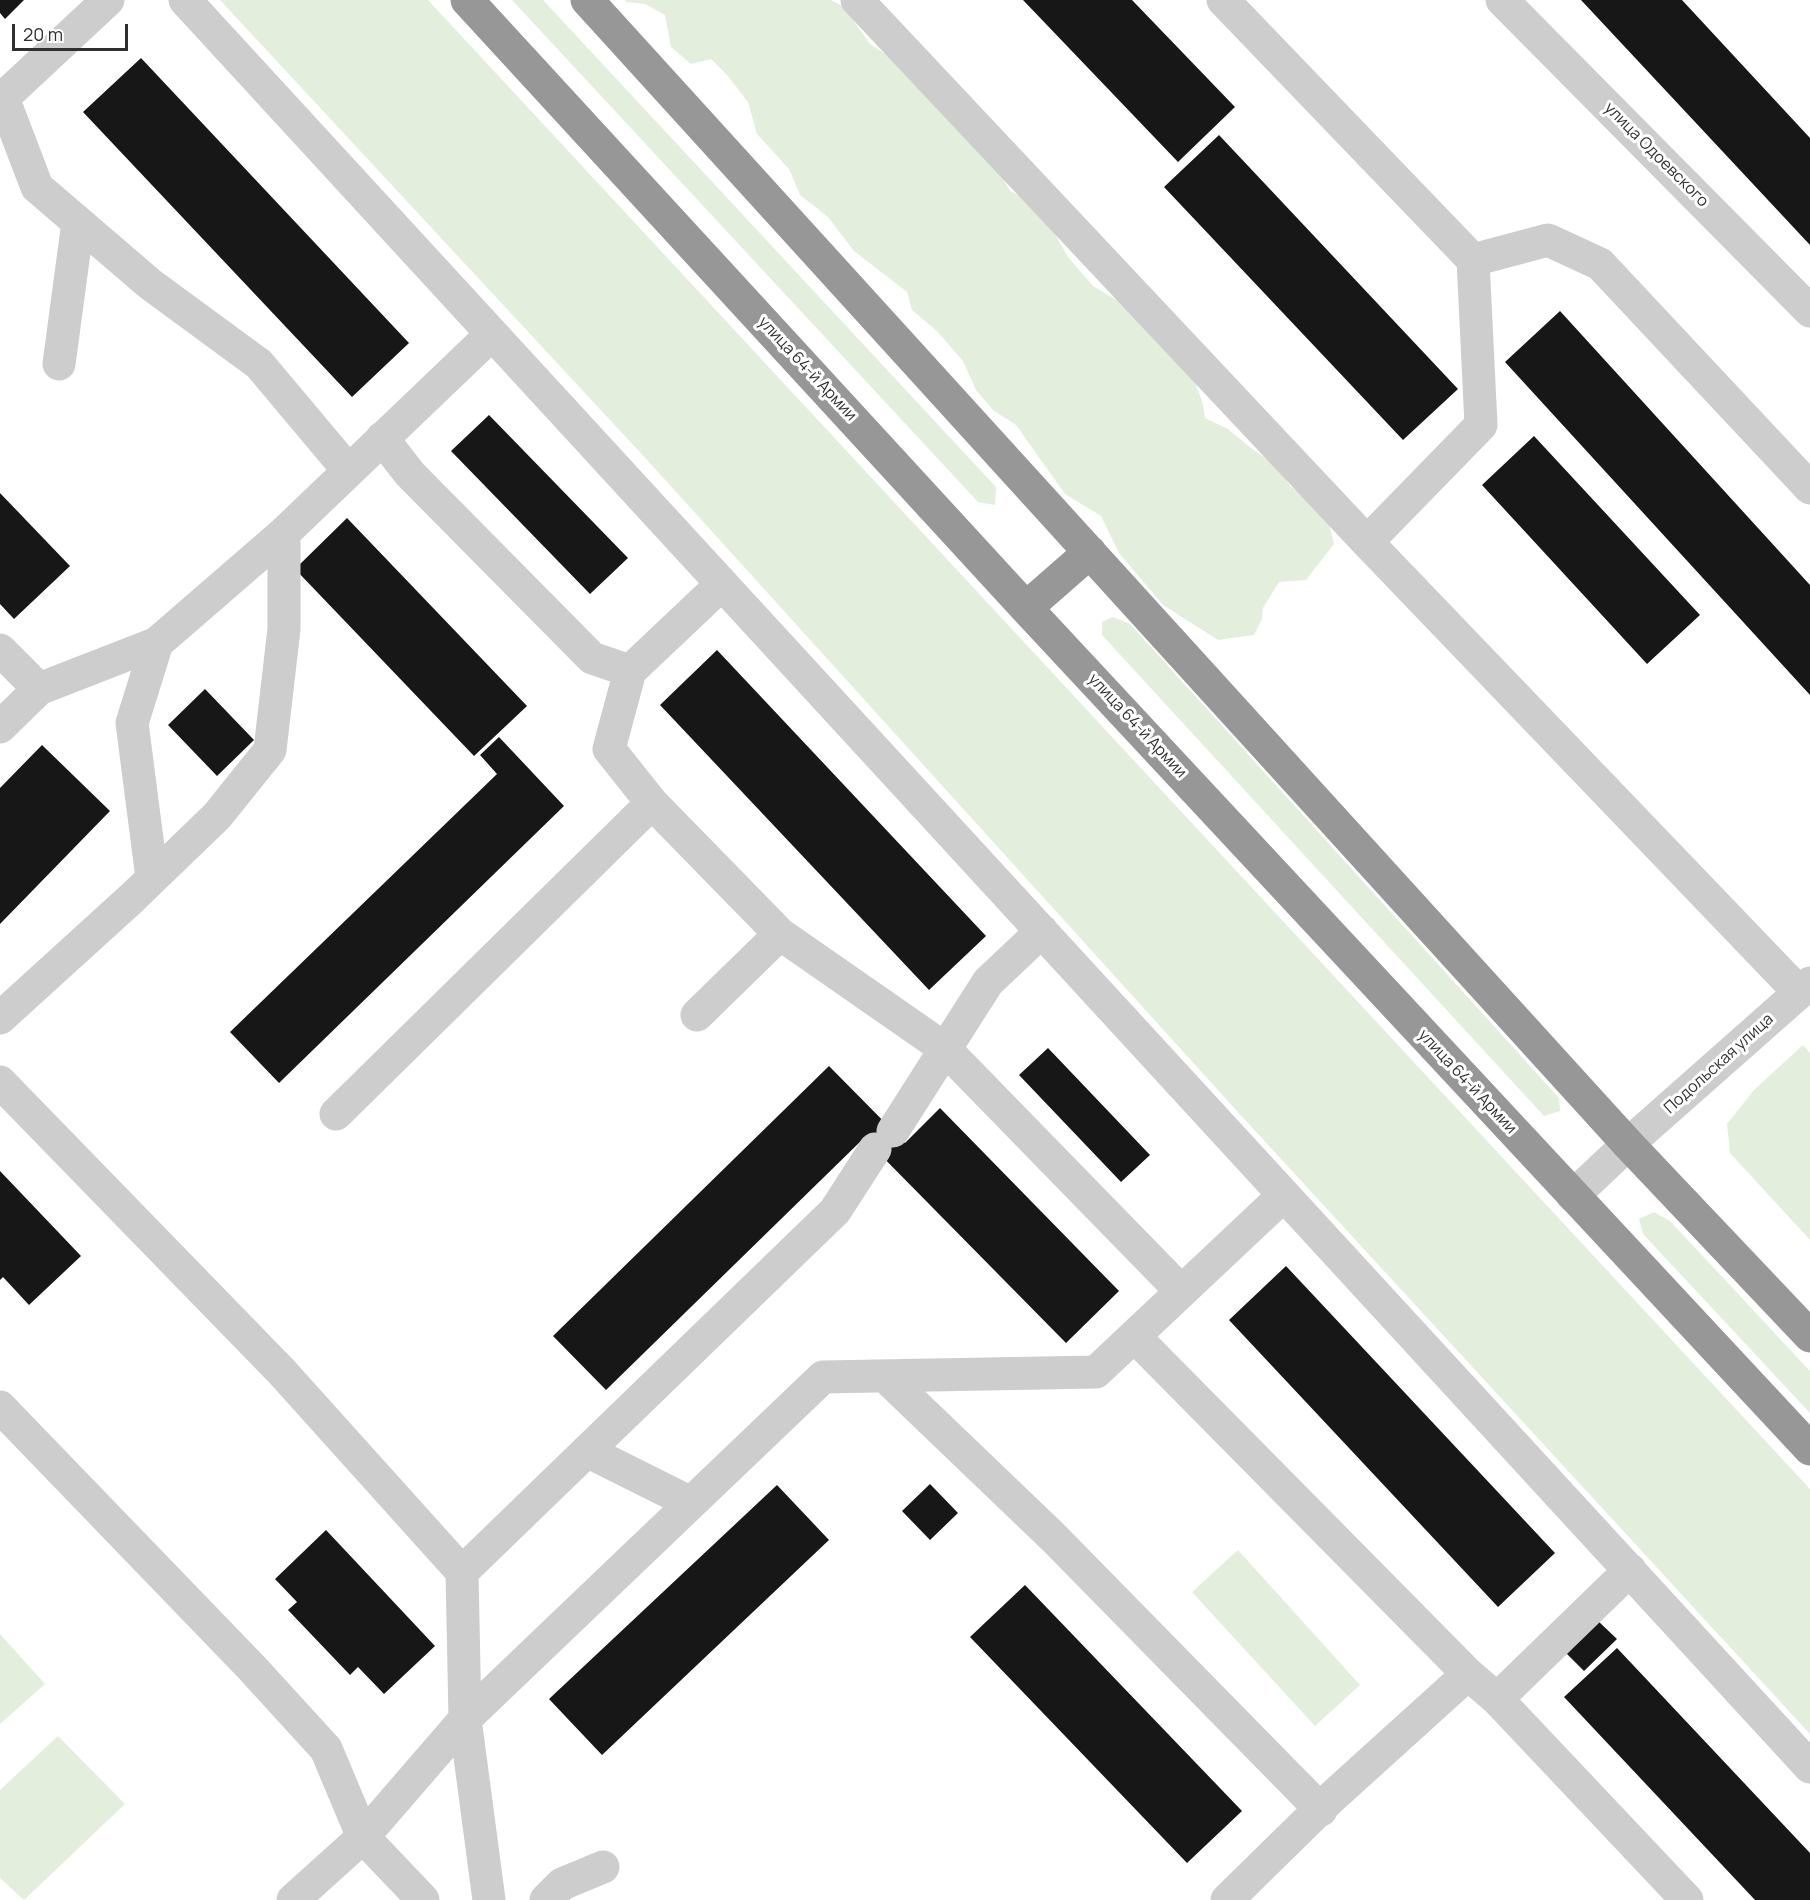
<!DOCTYPE html>
<html>
<head>
<meta charset="utf-8">
<style>
  body { margin:0 }
  #map { position:relative; width:1810px; height:1900px; overflow:hidden; background:#fff; font-family:Manrope,sans-serif }
  canvas { display:block }
  .scale { position:absolute; left:12px; top:24px; width:116px; height:27px; box-sizing:border-box; border:3px solid #303030; border-top:0; padding-left:8px; font-size:18px; line-height:21px; white-space:nowrap; color:#303030; -webkit-text-stroke:4px #fff; paint-order:stroke }
</style>
</head>
<body>
<div id="map">
<canvas width="1810" height="1900"></canvas>
<div class="scale">20 m</div>
</div>
<script>
const ctx = document.querySelector('canvas').getContext('2d');
ctx.lineJoin = 'round';
function paint(path, color) { ctx.fillStyle = color; ctx.fill(path, 'evenodd'); }
function strokePath(path, color, width, dash) { ctx.strokeStyle = color; ctx.lineWidth = width; ctx.lineCap = dash ? 'butt' : 'round'; ctx.setLineDash(dash || []); ctx.stroke(path); }
function label(font, color, halo, rows, align = 'center') {
  ctx.font = font + ' Manrope,sans-serif'; ctx.lineWidth = 6; ctx.setLineDash([]); ctx.textBaseline = 'middle'; ctx.strokeStyle = halo; ctx.fillStyle = color; for (const [text, x, y, turn = 0] of rows) {
    ctx.save(); ctx.translate(x, y); ctx.rotate((+turn || 0) * Math.PI / 180); ctx.textAlign = isNaN(turn) ? turn : align; if (halo) ctx.strokeText(text, 0, 0); ctx.fillText(text, 0, 0); ctx.restore();
  }
}
paint(new Path2D(`
  M220,0H428L1810,1489V1734L1236,1110L649,462Z
  M512,0H543L996,487L995,505L978,502Z
  M625,0H831L844,7L870,44L895,60L998,170L1010,191L1040,207L1068,257L1093,286L1137,312L1194,380L1202,401L1205,418L1228,429L1251,448L1278,467L1290,486L1316,506L1328,519L1334,544L1306,580L1279,582L1263,608L1262,619L1254,635L1218,640L1163,605L1119,553L1101,516L1065,494L1016,425L993,410L976,390L963,361L937,331L912,310L907,292L854,251L828,217L800,195L789,169L757,134L748,102L727,75L711,59L691,64L671,47L665,15L645,4L626,2Z
  M1113,617L1130,624L1559,1098L1560,1111L1544,1116L1102,635V622Z
  M1803,1045L1810,1053V1240L1730,1153L1727,1124L1754,1090Z
  M1654,1212L1670,1221L1810,1371V1413L1643,1234L1639,1219Z
  M1238,1550L1360,1685L1315,1726L1192,1592Z
  M0,1634L45,1684L0,1724Z
  M58,1736L125,1804L24,1900L0,1878V1790Z`), '#e3eedd');
paint(new Path2D(`
  M0,0H24L5,19L0,13Z
  M1023,0H1132L1235,107L1178,162Z
  M1581,0H1682L1810,138V245Z
  M141,58L409,343L352,397L83,112Z
  M1219,135L1458,389L1403,440L1164,187Z
  M1560,311L1810,585V695L1505,362Z
  M489,415L628,558L590,594L451,451Z
  M1534,436L1700,615L1647,664L1482,485Z
  M0,493L70,566L14,619L0,604Z
  M347,518L527,706L474,756L295,569Z
  M717,650L986,936L929,990L660,705Z
  M205,689L254,740L217,776L168,725Z
  M499,737L564,806L279,1083L230,1032L497,774L480,755Z
  M42,745L110,811L0,924V788Z
  M1048,1048L1150,1155L1121,1182L1019,1075Z
  M829,1066L905,1143L940,1108L1119,1291L1066,1343L864,1138L606,1390L553,1336Z
  M0,1171L81,1256L29,1305L3,1277L0,1280Z
  M1286,1266L1555,1553L1498,1607L1229,1320Z
  M930,1484L958,1513L930,1540L902,1511Z
  M777,1485L829,1540L602,1755L549,1699Z
  M326,1530L435,1646L384,1694L358,1667L350,1675L288,1610L297,1602L275,1579Z
  M1025,1585L1242,1811L1187,1863L970,1637Z
  M1597,1620L1617,1639L1584,1671L1565,1652Z
  M1617,1648L1810,1853V1900H1755L1564,1697Z`), '#171717');
strokePath(new Path2D(`
  M185,0L1810,1767
  M857,0L1367,542L1799,992
  M1223,0L1473,260L1481,425L1367,542
  M1502,0L1810,311
  M0,95L3,98L108,0
  M0,101L3,98L37,187L150,284L259,364L348,470
  M1473,260L1548,240L1600,264L1810,488
  M59,364L78,222
  M382,438L410,474L592,658L630,671
  M722,584L630,671L609,749L652,803L780,934L944,1048L1181,1291
  M0,650L39,689
  M0,727L39,689L157,643
  M152,878L132,723L157,643L284,533L492,334
  M697,1015L780,934
  M0,1018L132,898L217,816L270,750L284,629V533
  M0,1082L282,1372L462,1572
  M336,1114L652,803
  M893,1131L988,982L1042,931
  M1573,1196L1628,1144L1810,983
  M1134,1336L1468,1674L1497,1699L1687,1900
  M885,1376L1053,1537L1321,1810
  M0,1407L252,1668L326,1749L363,1837L423,1900
  M587,1451L691,1503
  M1497,1699L1630,1570
  M293,1900L363,1837L465,1719L462,1572L835,1211L875,1149
  M489,1900L465,1719L823,1377L1096,1372L1284,1195
  M546,1900L562,1884L603,1867
  M1227,1900L1331,1798L1468,1674`), '#cdcdcd', 33);
strokePath(new Path2D(`
  M467,0L1026,608L1810,1449
  M587,0L1628,1144L1810,1336
  M1026,608L1090,552`), '#979797', 33);
label('16px', '#303030', '#fff', [
  ["улица Одоевского",1656,155,45],
  ["улица 64-й Армии",807,369,47],
  ["улица 64-й Армии",1137,726,47],
  ["Подольская улица",1719,1064,-42],
  ["улица 64-й Армии",1467,1082,47]
]);
</script>
</body>
</html>
